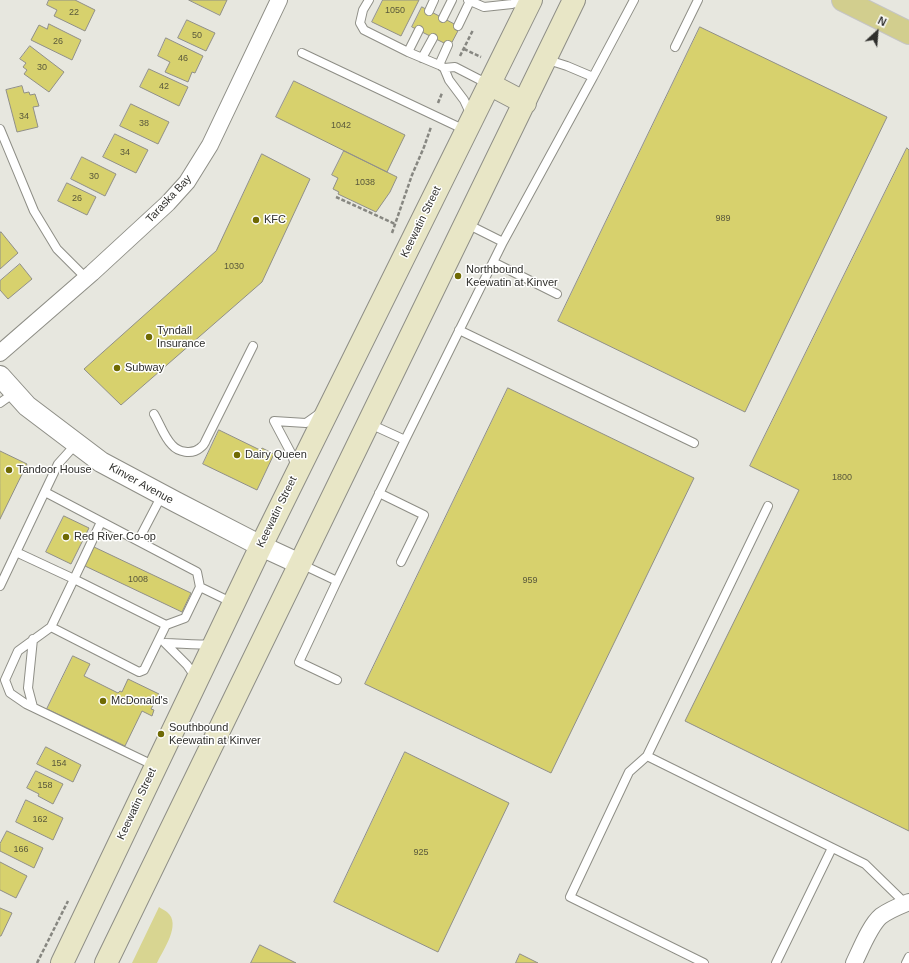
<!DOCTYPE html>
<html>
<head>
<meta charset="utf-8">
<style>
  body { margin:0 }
  #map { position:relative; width:909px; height:963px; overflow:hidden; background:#e7e7df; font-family:Helvetica,sans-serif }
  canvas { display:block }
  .north { position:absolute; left:857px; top:12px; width:40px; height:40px; -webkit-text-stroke:3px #fffffe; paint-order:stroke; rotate:26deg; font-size:11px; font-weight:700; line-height:16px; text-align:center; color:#2f2f2c }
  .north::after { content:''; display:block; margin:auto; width:14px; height:18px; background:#2f2f2c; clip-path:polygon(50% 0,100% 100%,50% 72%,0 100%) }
</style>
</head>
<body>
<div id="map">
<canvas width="909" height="963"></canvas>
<div class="north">N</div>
</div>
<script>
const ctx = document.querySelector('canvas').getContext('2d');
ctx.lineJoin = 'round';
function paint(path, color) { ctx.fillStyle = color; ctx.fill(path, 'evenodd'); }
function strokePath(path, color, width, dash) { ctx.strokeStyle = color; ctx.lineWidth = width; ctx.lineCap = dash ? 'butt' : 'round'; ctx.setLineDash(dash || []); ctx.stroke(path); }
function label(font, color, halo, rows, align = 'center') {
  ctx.font = font + ' Helvetica,sans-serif'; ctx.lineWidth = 3; ctx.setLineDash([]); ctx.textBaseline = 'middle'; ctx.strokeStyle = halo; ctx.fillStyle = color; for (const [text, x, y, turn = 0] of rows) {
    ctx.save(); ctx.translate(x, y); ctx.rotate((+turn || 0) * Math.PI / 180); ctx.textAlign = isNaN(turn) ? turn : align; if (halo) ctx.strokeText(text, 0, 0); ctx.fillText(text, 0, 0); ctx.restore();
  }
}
paint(new Path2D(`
  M159,907C161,909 165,910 167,912C182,924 163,950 157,963H132Z`), '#d8d591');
const building = new Path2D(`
  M49,0H75L95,10L85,31L54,16L57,10L47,5Z
  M189,0H227L220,15Z
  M383,0H419L401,36L372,22Z
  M422,7L460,27L450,46L412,27Z
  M187,20L215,33L206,51L178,38Z
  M49,24L81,40L72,60L31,40L39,25L47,29Z
  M700,27L887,117L745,412L558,321Z
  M166,38L203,56L195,73L192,72L188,82L165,72L170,62L158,56Z
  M30,46L64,72L49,92L24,74L27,70L23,67L26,63L20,59Z
  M149,69L188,87L179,106L140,87Z
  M294,81L405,135L387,172L276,117Z
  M22,86L24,93L29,92L30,95L35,94L39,106L33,107L38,127L17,132L6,90Z
  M131,104L169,122L158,144L120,126Z
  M115,134L148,150L136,173L103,157Z
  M907,148L909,150V831L685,721L799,490L750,466Z
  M344,151L397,177L390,192L376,212L338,194L339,192L333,189L338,178L332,175Z
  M262,154L310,179L262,282L121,405L84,369L216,251Z
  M82,157L116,174L105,196L71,179Z
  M67,183L96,197L87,215L58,201Z
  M1,232L18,253L0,269V234Z
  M20,264L32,279L8,299L0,290V281Z
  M508,388L694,478L551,773L365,684Z
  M219,430L260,450L262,448L274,454L257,490L203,464Z
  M0,451L27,464L0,519Z
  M64,516L89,528L71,564L46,552Z
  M94,547L191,593L182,612L85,566Z
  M73,656L90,664L84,676L118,693L120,691L122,692L128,679L159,694L151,709L154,710L152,716L142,711L125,746L47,709Z
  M46,747L81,765L73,782L37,764Z
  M405,752L509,803L438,952L334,902Z
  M36,771L63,784L53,804L38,796L39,794L27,788Z
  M26,800L63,818L53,840L16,822Z
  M7,831L43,848L34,868L0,851V844Z
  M0,862L27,876L16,898L0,890Z
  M0,908L12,913L1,936H0Z
  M260,945L296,963H251Z
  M520,954L538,963H516Z`);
paint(building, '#d7d16d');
strokePath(building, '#908f88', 1);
const service = new Path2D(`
  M369,0L363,10L360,23L364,30L408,52L439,65L448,45
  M468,0L484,7L512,4L526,0
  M429,11L434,0
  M443,18L452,0
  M458,26L470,1
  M675,47L698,0
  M408,52L419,30
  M302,53L465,130
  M422,58L433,38
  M441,66L444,68L455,67L488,84
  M444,68L449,80L464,100L471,115
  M593,77L634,0
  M0,129L34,211L57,249L86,278
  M503,242L593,77L567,66L545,59
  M493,262L557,294
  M459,330L694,443
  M0,403L14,393
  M154,414C160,424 164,437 172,445C178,452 192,455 200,448C203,446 205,443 206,440L253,346
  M405,440L503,242L467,224
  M296,467L291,453L274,421L306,423L320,413
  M45,492L197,572L200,587L185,618L166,625L144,670L139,672L51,627L74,579L166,625
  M379,493L424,515L401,562
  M138,541L162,495
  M16,552L74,579L101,522
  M301,564L337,581L405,440L370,424
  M0,586L58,464L76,444
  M200,587L233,603
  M51,627L18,651L5,680L10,693L26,704L155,766
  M196,678L187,665L165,643C180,643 196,646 211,644
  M337,680L299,662L337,581
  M33,707L28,688L33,639
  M647,756L768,506
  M704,963L570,897L629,772L647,756L865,864L906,904
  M776,963L832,848
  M906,963L909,957`);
const minor = new Path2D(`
  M0,353L92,273L168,203L187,182L210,145L279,0
  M854,963C860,951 870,925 881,916C889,910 899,906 909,902`);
const tertiary = new Path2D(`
  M0,376L27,406L101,462L176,502L261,546L300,564`);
const secondary = new Path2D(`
  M489,84L525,103
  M62,963L261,546L531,0
  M106,963L574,0`);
const primary = new Path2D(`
  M843,0L909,33`);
strokePath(service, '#8e8e86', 10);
strokePath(minor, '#8e8e86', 18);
strokePath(tertiary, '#8e8e86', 22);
strokePath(secondary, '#8e8e86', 24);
strokePath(primary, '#c5c5c4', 24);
strokePath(new Path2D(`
  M464,49L481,57
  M460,56L473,30
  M438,103L442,93
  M336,197L395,224
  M392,233L412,175L424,147L431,127
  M37,963L68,901`), '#878781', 2.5, [4, 2]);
strokePath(service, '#fff', 8);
strokePath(minor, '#fff', 16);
strokePath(tertiary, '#fff', 20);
strokePath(secondary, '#e8e6c6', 22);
strokePath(primary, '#d2ce8e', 22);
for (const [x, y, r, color] of [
  [256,220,4,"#6f6a03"],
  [458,276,4,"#6f6a03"],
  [149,337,4,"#6f6a03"],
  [117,368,4,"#6f6a03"],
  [237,455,4,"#6f6a03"],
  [9,470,4,"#6f6a03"],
  [66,537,4,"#6f6a03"],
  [103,701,4,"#6f6a03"],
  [161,734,4,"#6f6a03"]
]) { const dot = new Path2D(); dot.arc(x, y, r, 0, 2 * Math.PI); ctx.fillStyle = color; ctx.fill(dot); strokePath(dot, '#fffffe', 1.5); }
label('9px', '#59583c', null, [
  ["1050",395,11],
  ["22",74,13],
  ["50",197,36],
  ["26",58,42],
  ["46",183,59],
  ["30",42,68],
  ["42",164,87],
  ["34",24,117],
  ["38",144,124],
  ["1042",341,126],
  ["34",125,153],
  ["30",94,177],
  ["1038",365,183],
  ["26",77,199],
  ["989",723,219],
  ["1030",234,267],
  ["1800",842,478],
  ["1008",138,580],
  ["959",530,581],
  ["154",59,764],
  ["158",45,786],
  ["162",40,820],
  ["166",21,850],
  ["925",421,853]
]);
label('11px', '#2f2f2c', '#fffffe', [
  ["Taraska Bay",169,199,-47],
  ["Keewatin Street",421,222,-64],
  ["Kinver Avenue",141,484,29],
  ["Keewatin Street",277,512,-64],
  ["Keewatin Street",137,804,-65]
]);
label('11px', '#2f2f2c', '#fffffe', [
  ["KFC",264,220],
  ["Northbound",466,270],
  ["Keewatin at Kinver",466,283],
  ["Tyndall",157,331],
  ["Insurance",157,344],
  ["Subway",125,368],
  ["Dairy Queen",245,455],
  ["Tandoor House",17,470],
  ["Red River Co-op",74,537],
  ["McDonald's",111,701],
  ["Southbound",169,728],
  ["Keewatin at Kinver",169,741]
], 'left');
</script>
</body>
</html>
